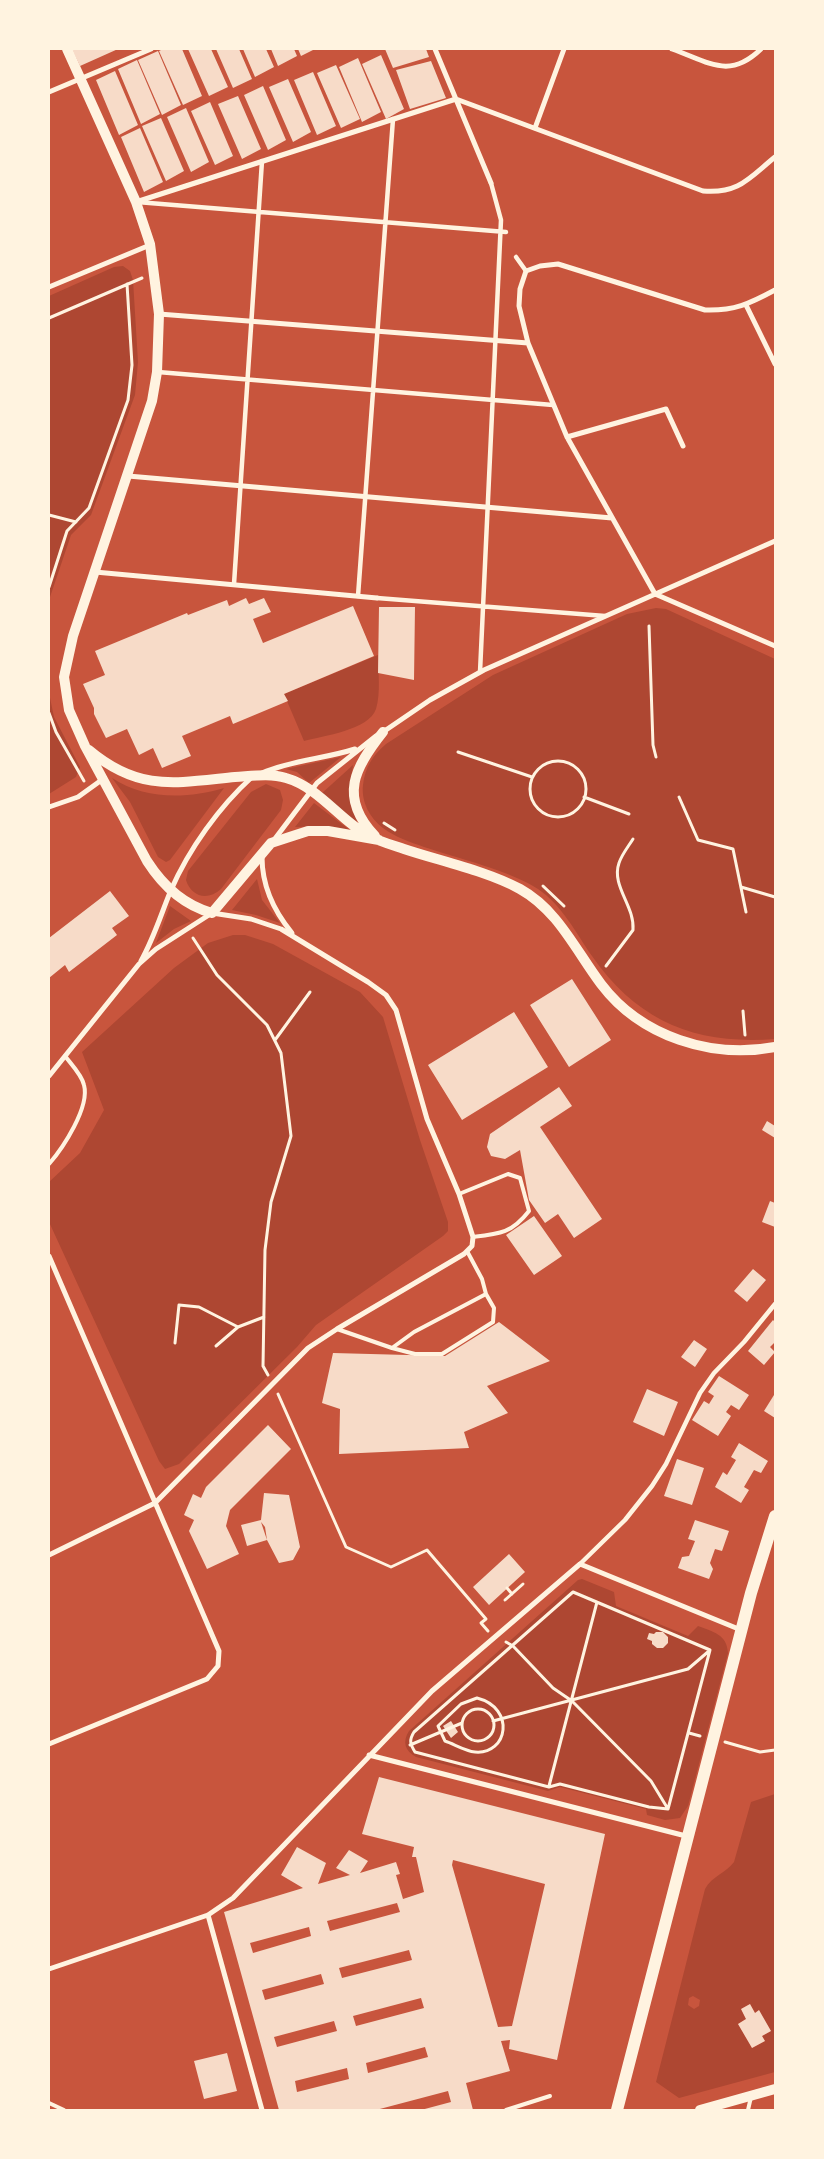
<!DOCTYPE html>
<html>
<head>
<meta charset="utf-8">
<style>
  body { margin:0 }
  #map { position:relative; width:824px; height:2159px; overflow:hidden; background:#c8553d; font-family:"Asap Condensed",sans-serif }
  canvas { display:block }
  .frame { position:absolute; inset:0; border:50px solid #fff3e0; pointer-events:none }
</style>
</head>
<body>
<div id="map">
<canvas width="824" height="2159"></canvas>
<div class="frame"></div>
</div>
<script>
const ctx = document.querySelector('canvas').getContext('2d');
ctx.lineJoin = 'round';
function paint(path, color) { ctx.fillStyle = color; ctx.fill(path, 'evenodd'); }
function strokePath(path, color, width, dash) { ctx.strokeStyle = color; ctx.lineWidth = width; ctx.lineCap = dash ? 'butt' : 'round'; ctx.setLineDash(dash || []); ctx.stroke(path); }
paint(new Path2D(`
  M123,266L130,271L133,280L138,362L135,395L91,515L71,535L49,600V296L114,267Z
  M656,608L666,609L775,659V1039C696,1045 638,1022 592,956C576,933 562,905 538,889C511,871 457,858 424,847C410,842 395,837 383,828C370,818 361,802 363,785C365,767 373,755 386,744L493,675L627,614Z
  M378,655C378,671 381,693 376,709C369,730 323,736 304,741L284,694Z
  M49,693L54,717L80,767L76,777L49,794Z
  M341,757L309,783L297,772L286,769Z
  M353,765L349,793L358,825L321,794Z
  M112,778C145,800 187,799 224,788L170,860L166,862L158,857L130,802Z
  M266,784L280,790L283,800L281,810L221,889C208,901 191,897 186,880L188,871L251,792Z
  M314,803L351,831L325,826L295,827Z
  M257,879L262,900L280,923L256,915L232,910Z
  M170,906L191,921L174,929L156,943Z
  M233,935H245L273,944L360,992L383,1017L420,1140L448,1222V1231L443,1236L316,1325L297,1347L179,1464L165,1469L159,1461L49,1222V1182L80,1153L104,1110L82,1052L174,968L208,943Z
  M582,1579L614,1592L616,1606L688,1636L698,1626C713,1632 727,1634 728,1653L688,1806L680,1818L665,1820L647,1815L646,1809L560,1787L548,1791L416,1757C405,1751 402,1742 409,1731L578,1580Z
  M775,1794V2072L679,2098L656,2082L705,1889C712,1876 726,1873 734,1862L751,1802ZM693,1996L700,2000L699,2006L694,2009L688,2005L689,1998ZM750,2004L755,2013L759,2011L771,2031L762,2036L765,2041L752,2048L738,2024L746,2019L741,2009Z`), '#ae4732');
paint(new Path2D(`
  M72,49H118L80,66Z
  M163,49H182L202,96L183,105L159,51Z
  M188,49H211L228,87L209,96Z
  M216,49H239L252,79L233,88Z
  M243,49H266L274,67L255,77Z
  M271,49H294L297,56L278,66Z
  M298,49H315L301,56Z
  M385,49H426L429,57L393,68Z
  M158,51L181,105L162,115L138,60Z
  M381,55L404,109L386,119L362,64Z
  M358,58L381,112L362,122L339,67Z
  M137,60L160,114L141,124L118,69Z
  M431,61L446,98L410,109L396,70Z
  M336,65L360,119L341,128L317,73Z
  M115,71L138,125L119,135L96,80Z
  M313,72L336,126L317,135L294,80Z
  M288,79L311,132L293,142L269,87Z
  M263,86L286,140L268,150L244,95Z
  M238,96L261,149L242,159L218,104Z
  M210,102L233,156L215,165L191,111Z
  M186,108L209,162L191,172L167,117Z
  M161,118L184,171L166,181L142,126Z
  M140,128L163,182L144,192L121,137Z
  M246,598L249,604L264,598L271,612L253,619L263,643L353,606L374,656L284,694L288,701L233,724L230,716L182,736L191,756L162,768L153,748L139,755L127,729L106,738L94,714V708L83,684L105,675L95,651L187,613L188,615L227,600L229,606Z
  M379,607H415L414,680L378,673Z
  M110,891L129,916L112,928L117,935L69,972L65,965L49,978V938Z
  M572,979L611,1040L569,1067L530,1005Z
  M514,1012L548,1067L462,1120L428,1065Z
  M559,1087L572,1106L540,1127L602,1219L574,1238L558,1214L545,1223L529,1200L520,1150L505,1159L491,1156L487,1147L490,1134Z
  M767,1121L775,1126V1138L762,1130Z
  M770,1201L775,1203V1227L762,1222Z
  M534,1216L562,1256L534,1275L506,1235Z
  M753,1269L766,1280L747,1302L734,1291Z
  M773,1320L775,1322V1342L770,1347L775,1352L764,1365L748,1351Z
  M499,1322L550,1361L487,1386L508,1413L464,1432L469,1448L339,1454L340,1409L322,1403L333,1353L445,1356Z
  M694,1340L707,1349L695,1367L681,1357Z
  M719,1376L749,1395L739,1410L731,1405L726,1412L731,1416L718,1436L692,1420L704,1401L709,1404L714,1396L708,1392Z
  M647,1389L678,1402L664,1436L633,1422Z
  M774,1395L775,1396V1418L764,1411Z
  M268,1425L291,1449L230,1510L226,1526L239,1554L207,1569L189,1531L194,1520L184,1515L193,1494L201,1498L206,1487Z
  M739,1443L768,1461L761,1473L754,1470L744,1487L749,1490L741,1503L715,1487L723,1472L727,1475L736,1460L731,1457Z
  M677,1459L704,1468L692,1505L664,1496Z
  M264,1493L289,1495L300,1547L293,1560L279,1563L267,1540L265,1527L261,1522L267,1540L247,1546L241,1525L261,1520Z
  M695,1520L729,1531L722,1551L715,1549L710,1563L713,1569L709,1579L678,1568L682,1557L689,1556L695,1541L688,1539Z
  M509,1554L525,1572L489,1605L473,1587Z
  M656,1632H663L668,1637V1643L663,1648H657L652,1644V1641L647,1639L649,1633L654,1634Z
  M451,1721L458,1732L451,1738L443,1726Z
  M379,1777L605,1834L557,2060L509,2049L510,2040L501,2041L510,2071L466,2083L473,2110H421L451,2102L448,2091L376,2110H279L224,1912L303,1888L281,1875L297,1847L326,1863L318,1884L350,1875L336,1868L349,1850L368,1861L360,1873L396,1862L400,1874L396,1875L403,1899L424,1892L416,1857H412L414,1847L362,1834ZM453,1860L545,1884L512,2026L498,2027L452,1865ZM397,1903L400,1912L330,1931L327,1921ZM309,1927L311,1936L253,1953L250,1943ZM409,1950L412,1960L342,1978L339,1968ZM321,1974L324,1984L265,2000L262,1990ZM421,1998L424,2008L356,2026L353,2016ZM334,2021L337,2031L277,2047L274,2037ZM425,2047L428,2057L368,2073L366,2063ZM347,2068L349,2079L297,2092L295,2081Z
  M750,2004L755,2013L759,2010L771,2031L762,2036L765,2041L752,2048L738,2024L746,2019L741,2009Z
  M227,2053L237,2091L204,2099L194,2061Z`), '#f7dbc8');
strokePath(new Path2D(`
  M49,318L142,278
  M49,515L76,522
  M49,587L67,531L89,508L128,400L132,365L127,284
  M649,626L653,745L656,757
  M49,713L56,732L84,781
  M458,752L532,777
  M530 789a28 28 0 1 1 56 0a28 28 0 1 1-56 0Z
  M584,797L629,814
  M679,797L698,840L733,849L746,912
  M384,823L395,830
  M543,886L564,906
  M741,887L775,897
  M193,938L217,975L267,1025L281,1053L291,1136L271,1202L265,1250L263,1366L268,1375
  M606,966L633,930C635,906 611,886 619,863C622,854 628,847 633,839
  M743,1011L745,1035
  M275,1040L310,992
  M175,1343L179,1305L199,1307L238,1327
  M216,1346L238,1327L264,1317
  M278,1394L346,1547L391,1567L427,1550L486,1619L481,1623L488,1631
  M507,1588L512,1594
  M573,1592L710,1650L668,1809L649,1807L560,1784L549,1787L415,1752C410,1744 409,1740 414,1732Z
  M505,1600L523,1584
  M506,1642L513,1646L553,1688L572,1701L651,1781L668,1809
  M477,1698C516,1708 508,1755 475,1752C465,1751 454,1744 445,1741L438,1726L461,1704Z
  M462 1725a16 16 0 1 1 32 0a16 16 0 1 1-32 0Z
  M493,1721L688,1669L709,1651
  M689,1733L700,1736
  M725,1742L760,1752L775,1750
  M410,1745L462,1723
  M549,1786L597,1602`), '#fff3e0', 3);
strokePath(new Path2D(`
  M49,1164C63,1148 90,1107 84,1085C82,1075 71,1064 65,1056
  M459,1194L508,1174L520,1178L529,1211C512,1233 500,1234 473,1237
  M337,1329L392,1348L414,1332L486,1294L482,1279L467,1251
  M392,1348L415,1354H442L493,1322L494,1308L486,1294
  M49,2103L64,2110
  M506,2110L550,2096
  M748,2110L751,2097`), '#fff3e0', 4);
strokePath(new Path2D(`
  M137,202L506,232
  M516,257L526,271
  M158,372L553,405
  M234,584L262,161
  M358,596L393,119
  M377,598L605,616
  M480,672L501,220L491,183
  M580,1564L625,1520L652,1486L666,1464L700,1393L714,1373L744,1342L775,1304`), '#fff3e0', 4.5);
strokePath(new Path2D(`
  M435,49L491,183
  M672,49C709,62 729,80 761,49
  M49,92L151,49
  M535,128L564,49
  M136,202L456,99L703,191C739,194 749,178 775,157
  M49,287L150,245
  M746,305L775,364
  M159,314L528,343
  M567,437L666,409L683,446
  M128,476L612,518
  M95,572L377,598
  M655,594L567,437L528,343L519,306L520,289L526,271L540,266L558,264L705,310C734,311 749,304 775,290
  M655,594L775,646
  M383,732L430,700L484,670L775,541
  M262,773C292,760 324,759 355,749
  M49,807L78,797L103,779
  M274,840L317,783L376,736
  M262,857C262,886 273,910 292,933
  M141,961C154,938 161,914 171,890C189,849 219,807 252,777
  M49,1076L139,964L156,949L212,913L251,919L281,929L368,982L386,995L396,1010L427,1119L459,1194L473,1237L472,1246L464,1254L337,1329L308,1348L155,1503L49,1555
  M49,1256L219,1651L218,1666L207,1679L49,1744
  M369,1755L686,1836
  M208,1915L262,2110
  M49,1969L208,1915L233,1898L432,1691L580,1564L741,1630`), '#fff3e0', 5);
strokePath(new Path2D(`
  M67,49L136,202L150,244L159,314L157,372L152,401L73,636L64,677L69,710L85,746L147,861C163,886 183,905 212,913L271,843L308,831H328L379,840
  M89,750C139,792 175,783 235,777C252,776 270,773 286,778C318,787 339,819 367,835C378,841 392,845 404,849C440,861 487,871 520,889C558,910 576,951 601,984C641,1037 712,1059 775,1047
  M375,836C338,797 355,767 383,732
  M700,2110L775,2089`), '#fff3e0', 10);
strokePath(new Path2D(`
  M617,2110L751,1593L775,1516`), '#fff3e0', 12);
</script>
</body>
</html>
